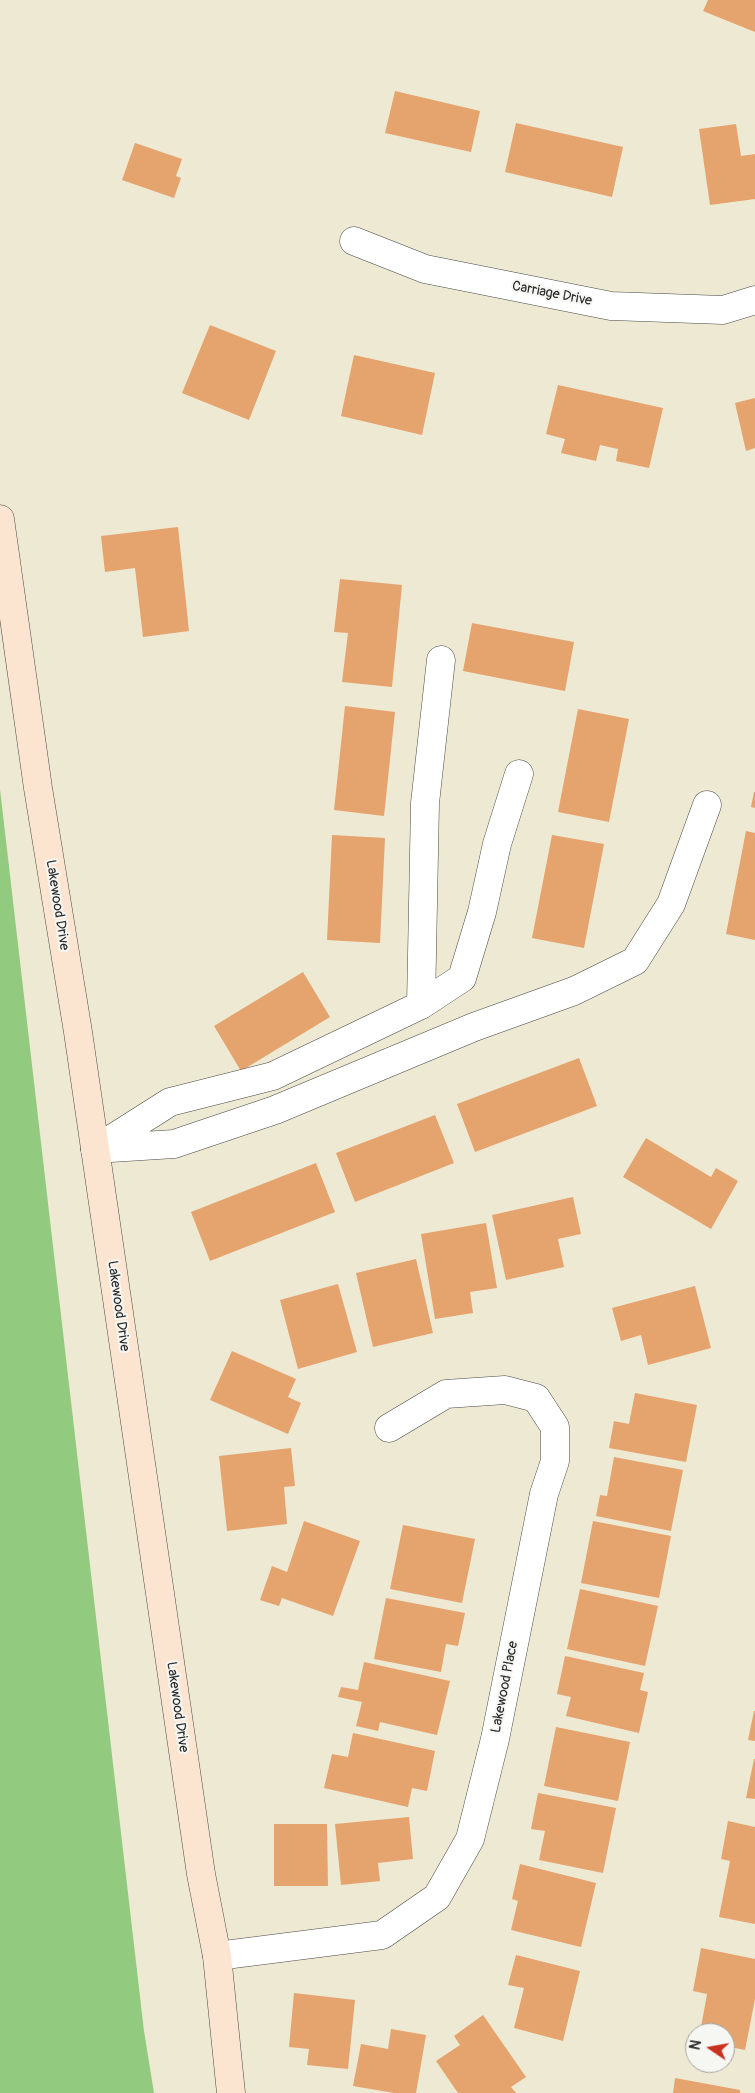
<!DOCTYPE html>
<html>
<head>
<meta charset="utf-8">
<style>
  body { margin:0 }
  #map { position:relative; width:755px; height:2093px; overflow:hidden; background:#eee9d3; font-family:Pangolin,sans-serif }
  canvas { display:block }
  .north { position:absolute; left:685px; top:2023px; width:50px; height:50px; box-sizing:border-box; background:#f6f6f2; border:1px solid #a5a5a2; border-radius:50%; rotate:282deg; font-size:14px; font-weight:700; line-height:20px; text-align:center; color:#2b2b2b }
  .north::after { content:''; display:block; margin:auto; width:18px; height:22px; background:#c8321e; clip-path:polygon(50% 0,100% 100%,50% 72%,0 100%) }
</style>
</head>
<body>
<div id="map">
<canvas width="755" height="2093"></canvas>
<div class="north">N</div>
</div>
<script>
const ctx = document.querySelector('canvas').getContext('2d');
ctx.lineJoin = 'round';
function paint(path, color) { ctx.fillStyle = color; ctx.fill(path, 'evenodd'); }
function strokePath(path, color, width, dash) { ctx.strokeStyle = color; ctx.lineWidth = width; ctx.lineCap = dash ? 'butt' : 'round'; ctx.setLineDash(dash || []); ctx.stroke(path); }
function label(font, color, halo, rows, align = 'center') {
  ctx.font = font + ' Pangolin,sans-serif'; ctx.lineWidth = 4; ctx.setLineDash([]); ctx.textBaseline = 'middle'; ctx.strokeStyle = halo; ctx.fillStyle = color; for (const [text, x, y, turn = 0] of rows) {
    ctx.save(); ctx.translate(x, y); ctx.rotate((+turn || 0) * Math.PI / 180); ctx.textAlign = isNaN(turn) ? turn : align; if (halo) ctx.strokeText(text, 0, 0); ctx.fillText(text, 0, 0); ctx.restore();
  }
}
paint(new Path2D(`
  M0,789L144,2031L154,2093H0Z`), '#92cb7f');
paint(new Path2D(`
  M708,0H755V32L703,11Z
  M395,91L480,111L471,152L385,133Z
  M516,123L623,147L612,197L505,172Z
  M736,124L741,156L755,154V199L710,205L699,129Z
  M135,143L182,159L176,176L181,178L174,198L122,180Z
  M210,325L276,351L249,420L182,393Z
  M354,355L435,373L422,435L341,416Z
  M558,385L663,408L649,468L616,461L618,449L600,445L596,461L561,453L565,439L546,434Z
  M755,398V448L746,451L735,403Z
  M178,527L189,631L143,637L135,568L105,572L101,536Z
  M340,579L402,585L392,687L342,682L348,633L334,632Z
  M472,623L574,642L565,691L463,671Z
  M345,706L395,712L384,816L334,810Z
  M578,709L629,719L609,822L558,812Z
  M754,792H755V808L751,807Z
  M746,831L755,833V940L726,934Z
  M332,835L385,838L380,943L327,940Z
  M552,835L604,844L584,948L532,938Z
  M303,972L330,1017L241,1071L214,1026Z
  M579,1058L597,1106L475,1152L457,1104Z
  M435,1115L454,1163L355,1202L336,1153Z
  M646,1138L711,1177L716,1168L738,1181L711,1229L623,1177Z
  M316,1163L335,1212L210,1261L191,1212Z
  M573,1197L581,1234L558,1239L564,1267L506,1280L492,1215Z
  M486,1223L497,1288L470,1292L473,1313L435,1319L421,1234Z
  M416,1259L433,1333L373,1347L356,1273Z
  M338,1284L357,1352L298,1369L280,1300Z
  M695,1286L711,1348L648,1365L641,1335L621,1341L612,1308Z
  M232,1351L296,1379L288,1397L301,1403L288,1434L210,1400Z
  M635,1393L697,1405L686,1462L609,1448L614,1421L629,1424Z
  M291,1448L295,1486L284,1487L287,1524L227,1531L219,1456Z
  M614,1457L683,1470L671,1531L596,1516L600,1495L607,1496Z
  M304,1521L360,1541L333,1616L282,1598L279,1606L260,1600L272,1566L287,1572Z
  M593,1521L671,1536L659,1598L581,1583Z
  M403,1525L475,1539L462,1603L390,1589Z
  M580,1589L658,1606L645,1666L567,1649Z
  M386,1598L465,1613L458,1646L446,1644L441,1672L374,1659Z
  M565,1656L644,1673L640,1690L648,1692L639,1733L566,1716L571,1697L557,1694Z
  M364,1662L450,1681L437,1735L380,1722L378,1731L356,1726L362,1702L338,1697L341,1687L358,1690Z
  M754,1711H755V1741L748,1740Z
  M556,1727L630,1742L618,1801L544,1786Z
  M353,1733L435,1751L427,1791L412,1788L408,1807L324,1788L332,1754L348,1757Z
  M754,1759H755V1799L746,1798Z
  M538,1793L616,1808L603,1873L539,1860L545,1831L531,1829Z
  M409,1817L413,1859L378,1863L380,1881L341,1885L335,1824Z
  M728,1821L755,1827V1924L719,1917L730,1861L721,1859Z
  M274,1824H327L328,1886H274Z
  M520,1864L596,1883L581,1947L511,1930L518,1901L512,1899Z
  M701,1948L755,1959V1999L745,2050L725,2046V2033H700L707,1994L693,1991Z
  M516,1955L580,1971L563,2041L514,2028L524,1988L508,1985Z
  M294,1993L355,2000L348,2069L307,2065L309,2049L289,2047Z
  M483,2015L526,2077L511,2087L516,2093H458L436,2061L460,2045L454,2036Z
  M391,2029L426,2035L416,2093H394L353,2086L361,2044L388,2049Z
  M675,2078L740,2090V2093H673Z`), '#e5a36e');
const street = new Path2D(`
  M354,241L425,269L611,306L723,310L755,300
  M421,1005L425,803L441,660
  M99,1147L170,1102L273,1076L421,1005L462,978L482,912L497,844L519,774
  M95,1149L174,1144L275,1110L474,1027L574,991L635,961L671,904L707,805
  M217,1956L382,1935L437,1897L470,1839L495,1739L544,1494L555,1461V1427L536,1398L505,1390L446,1394L389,1428`);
const secondary = new Path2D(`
  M0,519L38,788L78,1032L201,1874L217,1956L231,2093`);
strokePath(street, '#484844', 29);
strokePath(secondary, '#484844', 29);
strokePath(street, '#fff', 28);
strokePath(secondary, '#fce5d0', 28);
label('14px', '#2b2b2b', '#f6f6f2', [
  ["Carriage Drive",552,294,11],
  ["Lakewood Drive",57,905,81],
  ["Lakewood Drive",118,1306,82],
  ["Lakewood Place",505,1687,-79],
  ["Lakewood Drive",177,1707,82]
]);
</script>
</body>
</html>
